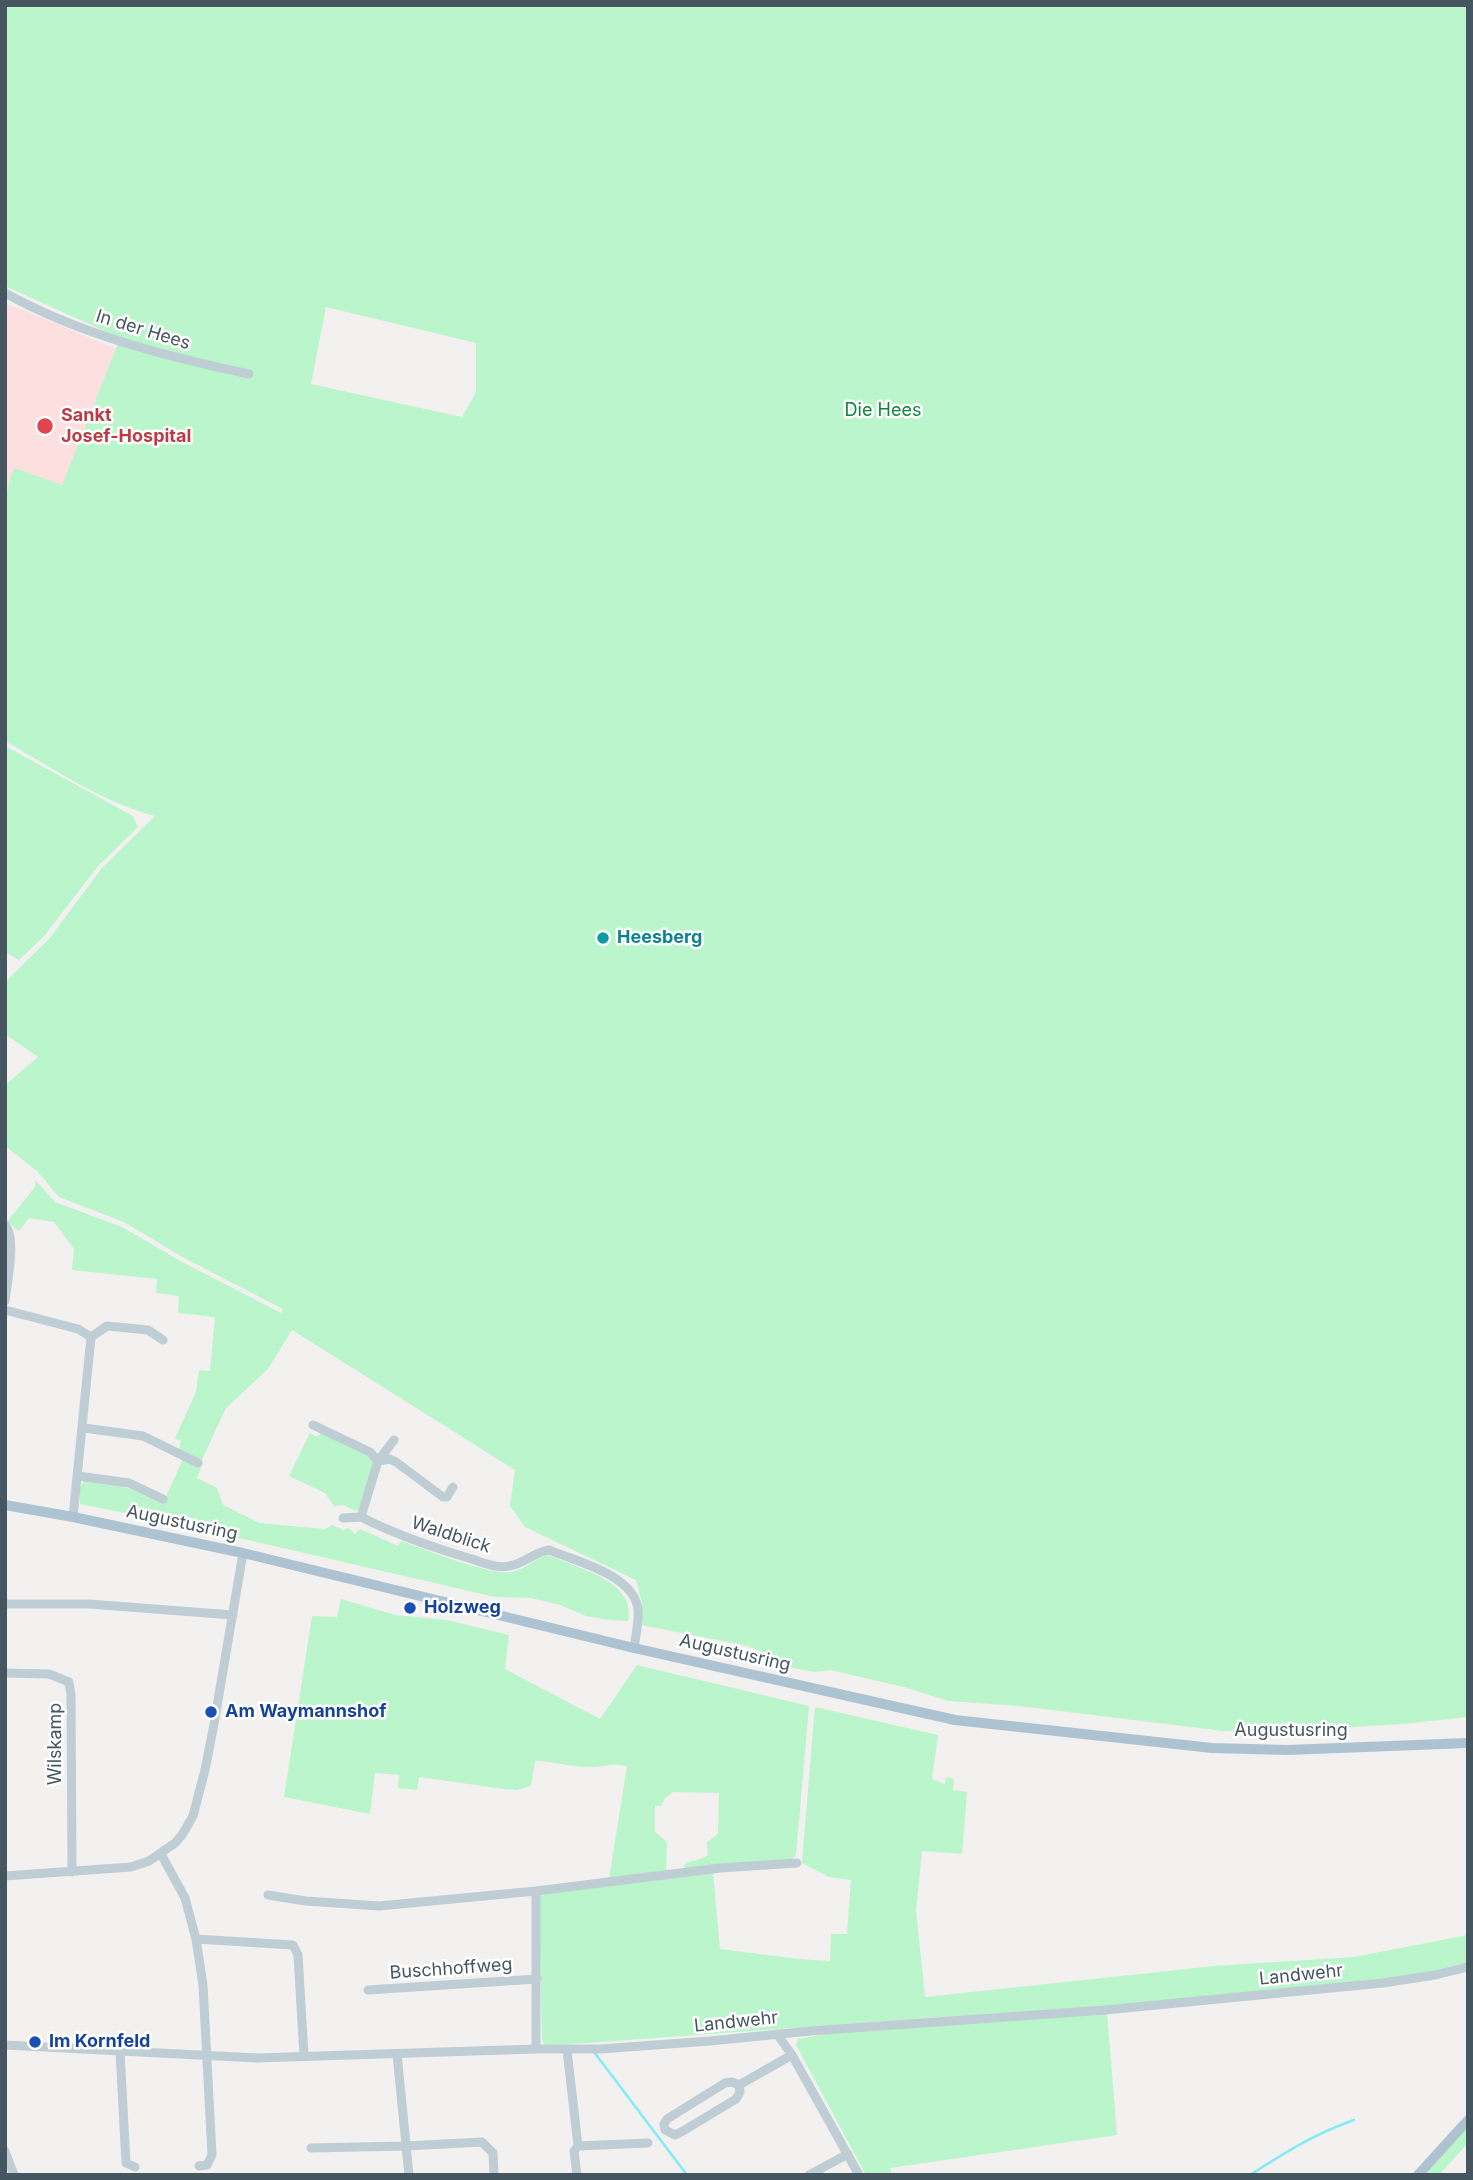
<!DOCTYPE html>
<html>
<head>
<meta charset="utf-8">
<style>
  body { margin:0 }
  #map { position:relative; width:1473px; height:2180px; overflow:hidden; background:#f3f0f0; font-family:Inter,sans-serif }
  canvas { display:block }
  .frame { position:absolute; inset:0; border:7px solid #465660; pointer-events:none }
</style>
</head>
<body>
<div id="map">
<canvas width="1473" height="2180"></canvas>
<div class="frame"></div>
</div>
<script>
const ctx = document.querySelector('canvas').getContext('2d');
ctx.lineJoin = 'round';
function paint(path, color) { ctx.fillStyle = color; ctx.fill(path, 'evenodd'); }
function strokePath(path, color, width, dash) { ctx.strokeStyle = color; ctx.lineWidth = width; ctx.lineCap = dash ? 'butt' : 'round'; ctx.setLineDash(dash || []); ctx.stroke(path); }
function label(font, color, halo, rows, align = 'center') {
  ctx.font = font + ' Inter,sans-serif'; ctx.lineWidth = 5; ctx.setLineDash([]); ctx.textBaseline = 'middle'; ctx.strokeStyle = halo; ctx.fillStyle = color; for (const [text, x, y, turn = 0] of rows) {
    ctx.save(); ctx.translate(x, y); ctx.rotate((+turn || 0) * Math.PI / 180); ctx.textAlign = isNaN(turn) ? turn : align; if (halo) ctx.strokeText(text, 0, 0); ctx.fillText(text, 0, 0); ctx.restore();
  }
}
paint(new Path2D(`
  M5,304L26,311L116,349L62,486L9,476V490L5,496Z`), '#fedfdf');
paint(new Path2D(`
  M5,5H1468V1717L1403,1724L1316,1729L1223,1731L1019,1706L949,1701L904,1687L830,1670L814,1672L788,1667L776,1662L765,1653L748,1646L641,1625L642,1603L636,1580L525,1527L510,1506L515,1470L292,1330L268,1369L226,1408L201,1462L183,1454L179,1449L181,1441L175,1438L196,1392L199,1370L210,1371L215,1317L178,1313L179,1296L156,1293L157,1279L72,1270L74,1249L54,1222L29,1218L19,1231L7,1222L35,1187V1180L55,1202L122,1227L184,1263L281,1313L283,1309L186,1259L124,1222L59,1197L37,1171L5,1146V1085L38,1057L5,1034V982L49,939L102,868L155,816C102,802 53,768 5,741V496C11,485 7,478 15,468L62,485L120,338L5,286ZM326,307L476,343V392L462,417L311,384Z
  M5,746L133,816L138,827L98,866L45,935L19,960L5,952Z
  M310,1433L317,1437L321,1433L367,1455L373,1461L374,1466L359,1509L355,1511L344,1505L334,1506L325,1493L289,1476Z
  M183,1459L201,1468L197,1478L217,1488L223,1505L259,1523L325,1529L332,1525L343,1530L349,1528L355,1534L360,1529L398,1546L401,1541C424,1549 490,1576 512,1572C525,1569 535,1559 547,1555L556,1558C583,1570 637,1583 628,1621L609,1620L586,1616L560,1605L531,1598L495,1597L170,1522L80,1504V1487L84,1481C115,1481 135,1490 163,1503Z
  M341,1599L395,1615L447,1620L509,1635L505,1669L600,1719L637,1665L809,1706L796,1855L790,1861L688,1870L683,1866C691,1859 700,1861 708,1855L707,1842L718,1834L719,1793L673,1792L665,1798L661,1806H655V1832L667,1842L666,1872L609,1879L627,1766C611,1763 607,1766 593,1767C574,1768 554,1761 535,1761L531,1786L517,1790L504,1789L419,1777L417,1790L398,1788L399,1775L375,1773L370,1814L284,1797L312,1616L337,1617Z
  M815,1707L938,1735L932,1779L945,1784L946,1777L954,1779L953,1790L967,1792L962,1854L922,1851L916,1911L925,1997L1214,1966L1354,1957L1468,1935V1964L1430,1973L1380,1981L1102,2008L928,2018L546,2046L542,2041L539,1898L541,1893L713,1872L720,1949L798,1959L830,1961L831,1934H847L851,1880L829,1877L802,1863Z
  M1107,2012L1117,2135L890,2168L892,2175H866L796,2045L798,2039L837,2032Z
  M1468,2127V2143L1439,2175H1424Z`), '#baf5cb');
strokePath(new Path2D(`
  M594,2052L687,2175
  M1250,2175C1286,2152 1314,2134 1354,2120`), '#82ebf7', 2.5);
strokePath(new Path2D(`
  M5,293C81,335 165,356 249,374
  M5,1225C17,1239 7,1282 5,1301
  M5,1310L78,1329L91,1337L73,1517
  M91,1337L107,1326L148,1330L163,1340
  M313,1425L370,1452L378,1461L394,1440
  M84,1428L143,1436L198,1463
  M78,1476L129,1483L163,1499
  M453,1487L447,1497H443L396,1462L390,1459L378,1461L361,1517C397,1535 434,1548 472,1559C483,1563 498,1569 509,1566C524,1564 534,1552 549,1550C576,1561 634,1575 638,1609C639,1621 636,1635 634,1648
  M343,1518L361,1517
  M5,1604H89L233,1615
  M5,1673L49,1674L69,1682L71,1695L72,1872
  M161,1854L185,1898L196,1939L203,1985L212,2155L207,2165L199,2166
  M5,1876L131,1867L149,1861L175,1843L182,1835L193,1816L205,1770L214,1724L243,1553
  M536,1891V2049
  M268,1895L306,1901L379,1906L536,1891L720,1868L797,1863
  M196,1939L293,1945L298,1955L304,2056
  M368,1990L537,1979
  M777,2034L792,2055L859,2175
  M5,2045L257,2058L536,2049H600L710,2041L810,2031L1105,2010L1383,1983L1435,1975L1468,1967
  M567,2050L578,2146L574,2151L577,2175
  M120,2052L126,2163L135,2167
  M397,2054L409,2175
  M739,2085L740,2092L736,2099L683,2131L675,2135L665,2130L664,2124L667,2119L725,2083L732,2082L739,2085L792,2055
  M578,2146L648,2143
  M311,2148L406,2146L482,2142L493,2153L494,2175
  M5,2151L14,2175
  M809,2175L848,2154`), '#bfcdd4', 9);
strokePath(new Path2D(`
  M5,1505L73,1517L243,1553L634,1648L955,1720L1212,1748L1287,1750L1468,1743
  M1418,2175L1468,2120`), '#adc3d2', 10);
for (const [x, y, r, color] of [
  [45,426,9,"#e0444e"],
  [603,938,7,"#0f9aa8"],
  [410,1608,7,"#1a4fb4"],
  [211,1712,7,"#1a4fb4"],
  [35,2042,7,"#1a4fb4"]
]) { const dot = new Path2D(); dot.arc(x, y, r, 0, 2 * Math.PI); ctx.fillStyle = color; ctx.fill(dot); strokePath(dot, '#fff', 2.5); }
label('18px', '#465660', '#fff', [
  ["In der Hees",143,330,17],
  ["Augustusring",182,1523,12],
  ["Waldblick",451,1535,18],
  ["Augustusring",735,1653,13],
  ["Augustusring",1291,1731],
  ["Wilskamp",56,1744,-90],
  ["Buschhoffweg",451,1969,-4],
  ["Landwehr",1301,1975,-6],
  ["Landwehr",736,2022,-6]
]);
label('18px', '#0c863d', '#fff', [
  ["Die Hees",883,411]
]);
label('bold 18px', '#be3a42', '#fff', [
  ["Sankt",61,416],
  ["Josef-Hospital",61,437]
], 'left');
label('bold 18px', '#0d838f', '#fff', [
  ["Heesberg",617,938]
], 'left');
label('bold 18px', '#164399', '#fff', [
  ["Holzweg",424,1608],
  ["Am Waymannshof",225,1712],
  ["Im Kornfeld",49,2042]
], 'left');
</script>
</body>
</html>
